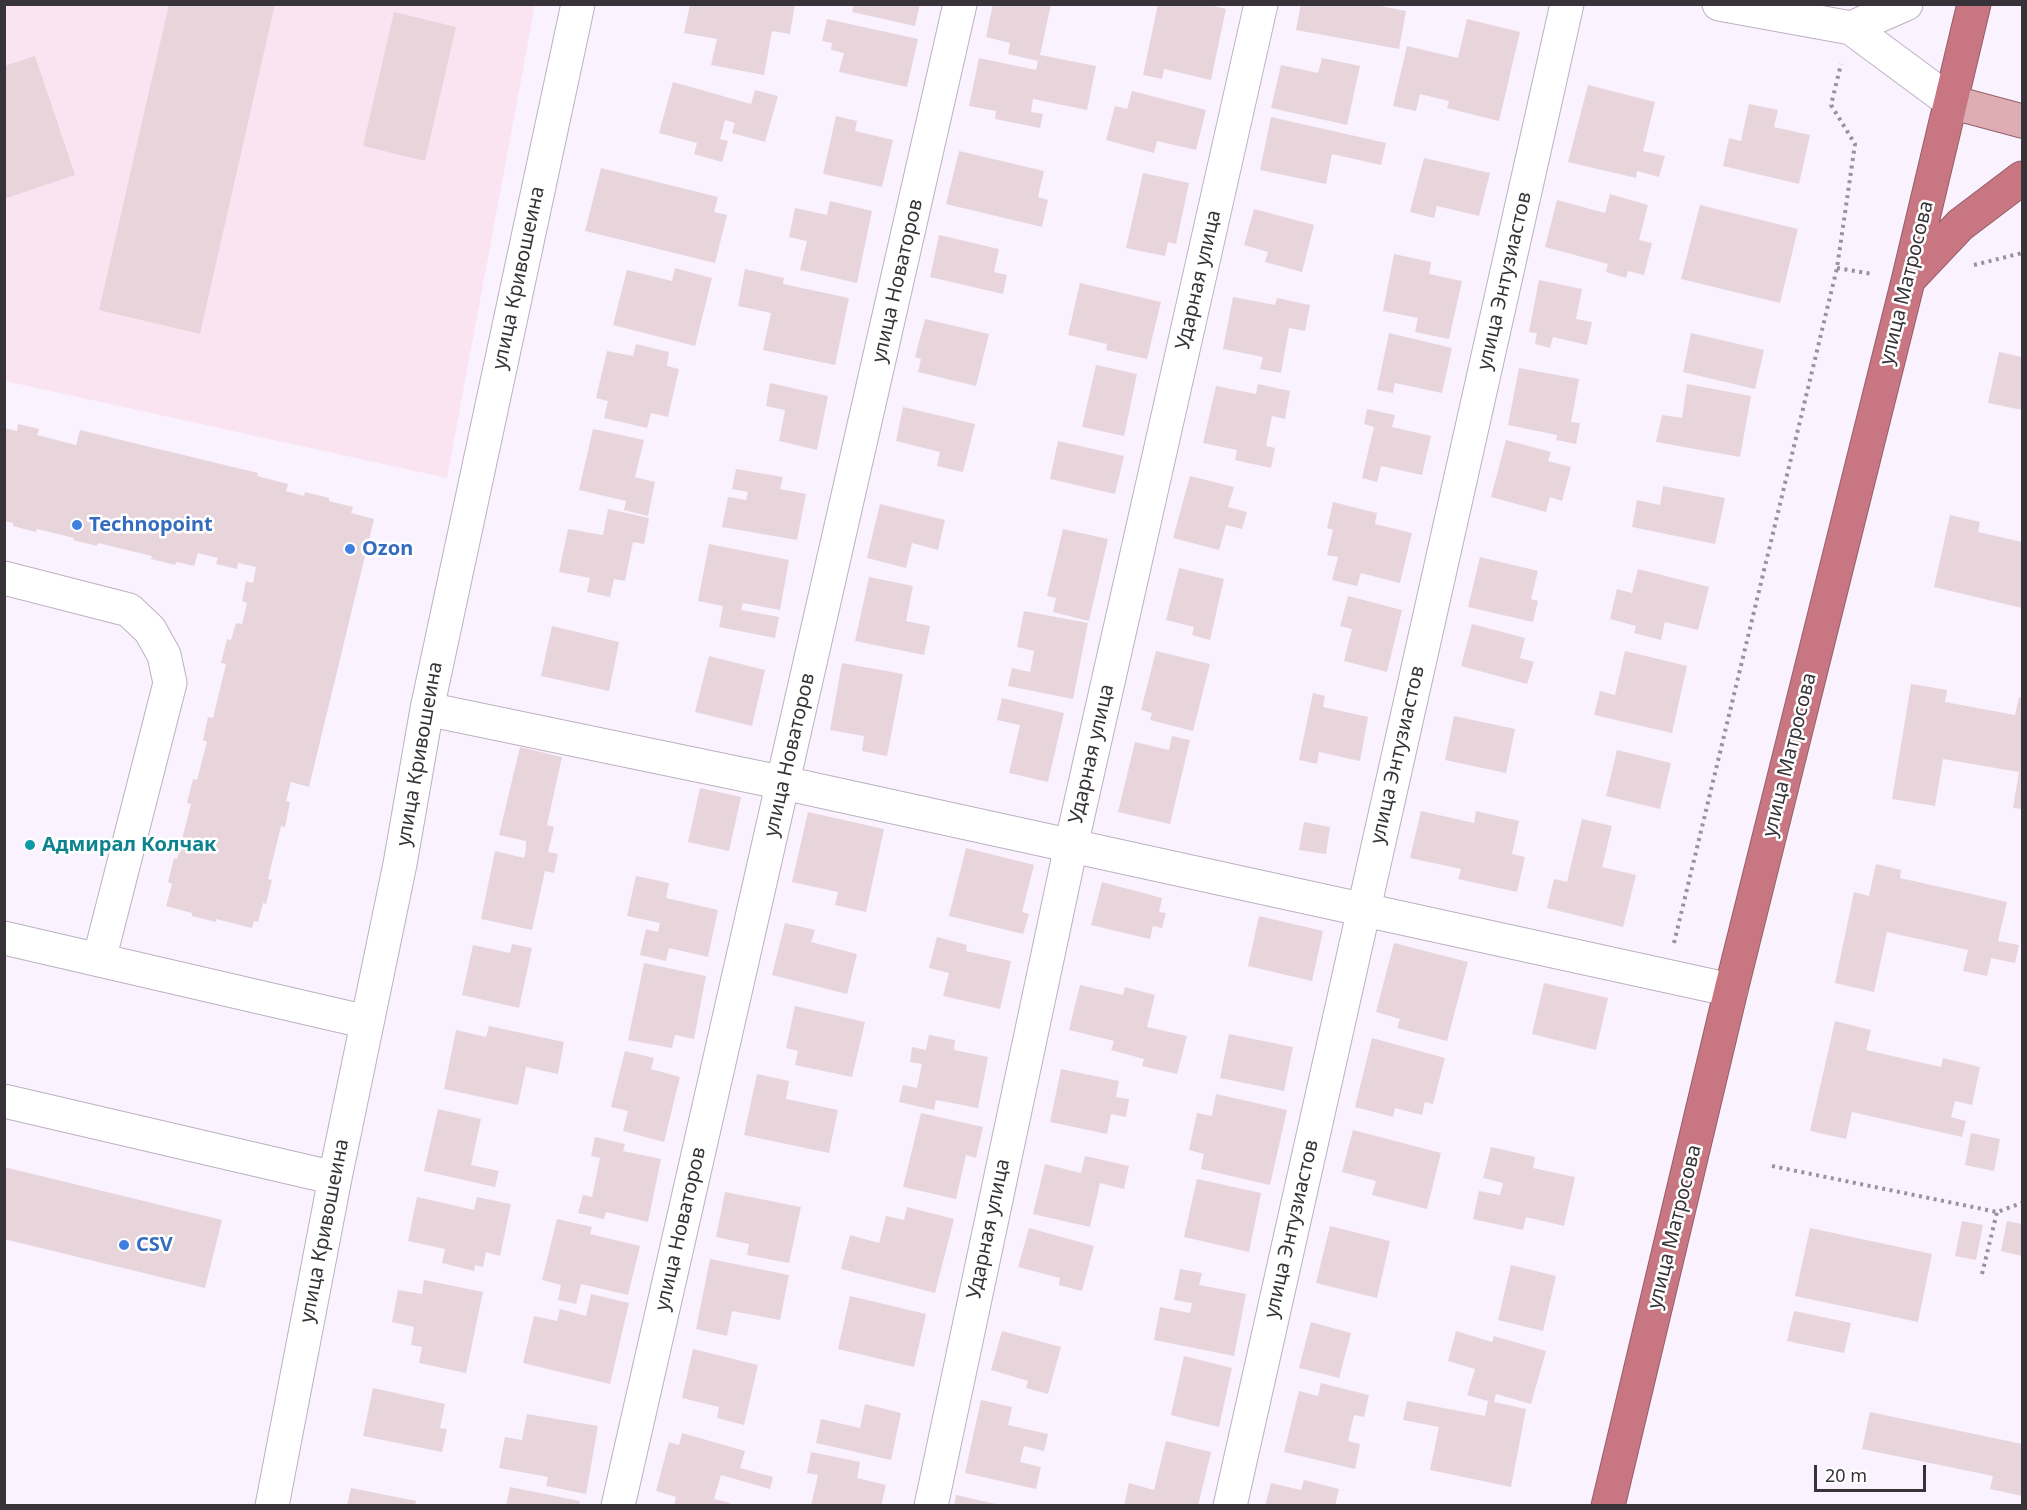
<!DOCTYPE html>
<html>
<head>
<meta charset="utf-8">
<style>
  body { margin:0 }
  #map { position:relative; width:2027px; height:1510px; overflow:hidden; background:#fbf2ff; font-family:"Noto Sans",sans-serif }
  canvas { display:block }
  .frame { position:absolute; inset:0; border:6px solid #373338; pointer-events:none }
  .scale { position:absolute; left:1814px; top:1465px; width:112px; height:27px; box-sizing:border-box; border:3px solid #373338; border-top:0; padding-left:8px; font-size:18px; line-height:21px; white-space:nowrap; color:#373338; -webkit-text-stroke:4px #fff; paint-order:stroke }
</style>
</head>
<body>
<div id="map">
<canvas width="2027" height="1510"></canvas>
<div class="frame"></div>
<div class="scale">20 m</div>
</div>
<script>
const ctx = document.querySelector('canvas').getContext('2d');
ctx.lineJoin = 'round';
function paint(path, color) { ctx.fillStyle = color; ctx.fill(path, 'evenodd'); }
function strokePath(path, color, width, dash) { ctx.strokeStyle = color; ctx.lineWidth = width; ctx.lineCap = dash ? 'butt' : 'round'; ctx.setLineDash(dash || []); ctx.stroke(path); }
function label(font, color, halo, rows, align = 'center') {
  ctx.font = font + ' "Noto Sans",sans-serif'; ctx.lineWidth = 5; ctx.setLineDash([]); ctx.textBaseline = 'middle'; ctx.strokeStyle = halo; ctx.fillStyle = color; for (const [text, x, y, turn = 0] of rows) {
    ctx.save(); ctx.translate(x, y); ctx.rotate((+turn || 0) * Math.PI / 180); ctx.textAlign = isNaN(turn) ? turn : align; if (halo) ctx.strokeText(text, 0, 0); ctx.fillText(text, 0, 0); ctx.restore();
  }
}
paint(new Path2D(`
  M5,5H535L447,478L5,381Z`), '#fbe4f1');
paint(new Path2D(`
  M169,4H275L200,334L99,310Z
  M690,4H795L790,34L772,31L764,75L711,65L717,39L684,33Z
  M854,4H920L915,26L852,12Z
  M993,4H1051L1040,55L1096,66L1087,110L1033,99L1031,112L1043,114L1040,128L995,119L996,111L969,106L979,58L1036,70L1038,61L1008,54L1010,43L986,37Z
  M1158,4H1205L1226,9L1211,80L1164,69L1162,79L1143,75Z
  M1301,4H1371L1406,11L1399,49L1296,30Z
  M394,12L456,27L425,161L363,146Z
  M827,19L918,39L907,87L839,72L844,53L831,50L832,43L822,41Z
  M1467,19L1520,32L1499,121L1447,108L1449,101L1420,94L1416,111L1393,106L1407,46L1458,58Z
  M35,56L75,175L4,199V66Z
  M1322,58L1360,66L1347,125L1271,108L1281,65L1318,73Z
  M673,82L751,104L755,90L778,96L765,142L732,133L735,123L725,120L720,139L728,141L722,162L694,154L697,143L659,133Z
  M1588,85L1655,102L1643,151L1665,156L1659,177L1637,171L1636,178L1568,162Z
  M1132,91L1206,110L1196,150L1157,141L1154,153L1106,140L1115,106L1127,109Z
  M1749,104L1778,110L1774,127L1810,135L1799,184L1723,166L1729,138L1741,141Z
  M836,116L857,121L855,131L893,140L882,187L823,174Z
  M1271,117L1386,143L1381,165L1332,154L1326,184L1260,170Z
  M959,151L1044,171L1038,197L1048,200L1042,227L946,204Z
  M1424,158L1490,173L1479,216L1437,206L1434,218L1410,212Z
  M601,168L718,197L714,212L727,215L715,263L585,231Z
  M1143,173L1189,183L1176,244L1168,242L1165,256L1126,248Z
  M1610,194L1648,205L1639,240L1652,243L1644,275L1628,271L1626,278L1606,272L1608,264L1545,247L1557,200L1605,213Z
  M830,201L872,211L857,283L800,270L807,241L789,237L795,208L827,215Z
  M1700,205L1798,229L1780,303L1681,279Z
  M1254,209L1314,225L1302,272L1265,262L1268,252L1244,245Z
  M939,235L999,249L994,272L1007,275L1003,294L930,277Z
  M1394,254L1431,262L1429,274L1462,281L1449,339L1415,332L1418,318L1383,311Z
  M675,268L712,278L695,346L613,325L627,270L672,281Z
  M745,269L784,278L783,284L849,298L835,365L763,350L771,313L738,306Z
  M1539,280L1582,289L1576,319L1592,322L1587,345L1553,337L1550,348L1535,344L1537,333L1529,332Z
  M1080,283L1161,302L1147,359L1106,350L1107,344L1068,335Z
  M1233,297L1275,305L1277,298L1310,305L1305,331L1289,328L1281,373L1260,369L1263,357L1223,349Z
  M925,319L989,334L976,386L918,372L921,359L915,357Z
  M1389,333L1452,348L1442,393L1395,383L1393,393L1377,390Z
  M1691,333L1764,350L1755,389L1683,372Z
  M636,344L669,352L667,366L679,369L668,417L651,413L647,428L604,418L608,401L596,398L607,351L633,356Z
  M1999,352L2022,357V410L1988,403Z
  M1096,365L1137,374L1124,436L1082,427Z
  M1519,368L1579,379L1571,422L1580,423L1576,444L1556,440L1557,435L1508,425Z
  M770,383L828,396L817,450L779,441L785,410L766,406Z
  M1258,384L1290,391L1285,419L1272,416L1266,446L1275,448L1271,468L1235,460L1237,450L1203,443L1216,386L1256,394Z
  M1687,384L1751,396L1740,457L1656,442L1662,415L1682,418Z
  M903,407L975,424L963,472L937,466L940,452L896,441Z
  M1367,409L1395,415L1392,427L1431,436L1422,475L1381,466L1377,482L1362,478L1374,427L1364,424Z
  M18,424L39,429L37,435L76,445L80,430L258,473L257,476L288,484L286,491L304,496L305,492L329,498V501L353,507L351,513L374,519L309,787L291,782L286,801L290,802L285,827L281,826L268,879L272,880L266,904L263,903L258,922L254,921L252,928L216,919V922L192,916V913L166,906L172,884L168,882L174,858L177,859L191,804L187,803L193,779L197,780L207,742L203,740L208,717L213,718L226,664L221,663L227,639L231,640L236,623L242,624L247,603L242,601L246,581L253,583L256,567L238,563L237,569L216,564L218,558L198,553L194,566L177,562L175,565L151,559L152,556L98,543L97,546L73,540L74,538L37,529L36,532L13,526V523L4,521V428L17,431Z
  M593,429L644,440L635,477L655,482L648,516L624,510L626,501L579,490Z
  M1506,440L1551,452L1548,461L1571,467L1562,501L1550,497L1546,512L1491,497Z
  M1058,441L1124,456L1115,494L1050,479Z
  M736,469L783,477L780,489L806,494L797,540L722,527L728,497L746,500L748,492L732,489Z
  M1190,476L1234,487L1228,507L1247,512L1242,529L1226,525L1219,550L1173,538Z
  M1663,486L1725,498L1715,544L1632,527L1637,500L1660,505Z
  M1333,502L1377,513L1375,524L1412,533L1400,583L1361,573L1357,586L1332,580L1338,557L1327,555L1333,530L1327,528Z
  M880,504L945,520L938,550L912,543L906,568L867,558Z
  M608,509L649,518L644,544L633,542L625,581L614,579L610,597L587,592L590,578L559,572L568,529L603,535Z
  M1950,515L1980,522L1978,532L2022,542V608L1934,587Z
  M1063,529L1108,539L1089,621L1053,612L1056,598L1047,596Z
  M709,544L789,560L780,610L743,603L741,610L779,617L775,638L719,627L723,606L698,601Z
  M1480,557L1538,571L1531,599L1538,601L1533,622L1468,607Z
  M1179,568L1224,579L1210,640L1192,635L1194,627L1166,620Z
  M1638,569L1709,587L1698,630L1665,622L1661,640L1634,633L1636,626L1610,619L1617,589L1632,593Z
  M869,577L913,586L906,621L930,626L924,655L855,641Z
  M1348,596L1402,610L1387,672L1344,661L1352,629L1340,626Z
  M1024,611L1088,623L1073,699L1008,686L1012,668L1030,672L1034,651L1017,647Z
  M1472,624L1525,638L1520,658L1534,662L1527,684L1461,666Z
  M552,626L619,642L609,691L541,676Z
  M1156,651L1210,664L1193,731L1150,720L1152,713L1141,710Z
  M1625,651L1687,666L1672,733L1594,715L1600,691L1615,695Z
  M709,656L765,670L752,726L695,712Z
  M842,663L903,674L887,756L862,751L864,736L830,730Z
  M1911,684L1947,690L1945,702L2015,715L2019,697L2022,698V809L2013,808L2019,772L1943,759L1935,806L1892,799Z
  M1313,693L1325,696L1323,707L1368,717L1360,761L1319,752L1317,764L1299,760Z
  M1002,698L1064,713L1048,782L1009,773L1020,725L997,720Z
  M1454,716L1515,729L1506,773L1445,760Z
  M1172,736L1190,740L1170,824L1118,812L1135,742L1169,750Z
  M520,747L562,757L547,825L554,827L548,852L558,854L554,873L545,871L532,930L481,919L495,851L524,858L526,850V841L499,835Z
  M1617,750L1671,763L1660,809L1606,796Z
  M700,788L741,797L729,851L688,842Z
  M1421,811L1474,823L1476,811L1519,821L1512,854L1525,857L1517,892L1458,879L1461,869L1410,858Z
  M808,812L884,829L866,912L835,905L838,892L792,882Z
  M1582,819L1612,826L1602,867L1636,875L1623,927L1547,908L1554,879L1567,882Z
  M1304,822L1330,827L1326,854L1299,850Z
  M966,848L1034,865L1022,912L1029,914L1023,934L949,916Z
  M1876,864L1901,870L1900,878L2007,902L1998,941L2019,945L2015,963L1991,958L1987,976L1963,971L1968,950L1887,932L1874,992L1835,983L1854,892L1869,896Z
  M636,876L669,883L666,898L718,910L708,957L669,948L666,961L640,955L646,929L658,932L660,923L627,916Z
  M1102,882L1162,898L1159,912L1166,913L1162,928L1153,926L1150,939L1091,925Z
  M1259,916L1323,931L1312,981L1248,966Z
  M785,923L815,930L811,942L857,954L847,994L772,975Z
  M937,937L967,945L966,951L1011,961L1000,1009L943,996L949,973L929,968Z
  M1394,943L1468,962L1447,1041L1397,1028L1400,1019L1376,1012Z
  M512,944L532,948L519,1008L462,995L473,945L510,953Z
  M644,963L706,976L694,1039L675,1035L672,1048L628,1040Z
  M1544,983L1608,998L1596,1050L1532,1034Z
  M1080,985L1123,995L1125,987L1155,995L1147,1027L1187,1036L1177,1074L1142,1066L1144,1059L1111,1050L1114,1041L1069,1030Z
  M795,1006L865,1022L852,1077L795,1065L798,1051L786,1048Z
  M1835,1021L1871,1030L1866,1050L1941,1067L1943,1058L1980,1067L1972,1105L1955,1101L1951,1117L1966,1121L1962,1137L1852,1112L1846,1139L1810,1131Z
  M489,1026L564,1042L558,1074L526,1067L518,1105L444,1089L456,1030L486,1037Z
  M1229,1034L1293,1047L1284,1091L1220,1078Z
  M929,1035L955,1040L954,1050L988,1057L978,1108L936,1100L934,1110L899,1102L903,1085L917,1088L922,1064L910,1062L912,1047L926,1050Z
  M1372,1038L1445,1058L1433,1104L1425,1102L1422,1115L1395,1108L1393,1117L1355,1107Z
  M625,1051L654,1058L651,1069L680,1077L664,1142L623,1131L628,1111L611,1107Z
  M1061,1069L1119,1081L1116,1097L1129,1099L1126,1117L1111,1114L1107,1134L1050,1122Z
  M757,1074L789,1081L786,1099L838,1110L829,1153L744,1135Z
  M1216,1094L1287,1110L1270,1185L1201,1169L1204,1154L1189,1150L1197,1113L1212,1116Z
  M438,1109L481,1119L471,1165L499,1171L495,1187L424,1171Z
  M921,1113L983,1127L976,1158L966,1155L956,1199L903,1187Z
  M1353,1130L1441,1153L1427,1209L1372,1195L1376,1181L1342,1172Z
  M1971,1133L2000,1139L1994,1171L1965,1165Z
  M595,1137L625,1144L623,1151L661,1159L648,1222L606,1212L604,1219L578,1213L583,1195L592,1197L600,1158L591,1156Z
  M1491,1147L1535,1157L1533,1168L1575,1177L1564,1226L1526,1217L1523,1230L1473,1219L1479,1191L1500,1195L1503,1183L1483,1178Z
  M1085,1156L1129,1166L1124,1189L1100,1183L1090,1227L1033,1214L1045,1164L1081,1173Z
  M4,1167L222,1220L205,1288L4,1239Z
  M1197,1179L1261,1193L1249,1252L1184,1237Z
  M725,1192L801,1207L789,1263L747,1255L749,1244L716,1237Z
  M417,1197L474,1210L477,1197L511,1204L500,1256L486,1252L483,1267L475,1265L474,1271L442,1263L445,1249L408,1241Z
  M907,1207L954,1219L935,1293L841,1269L850,1235L879,1243L886,1216L904,1220Z
  M557,1219L592,1227L590,1234L640,1246L628,1295L581,1284L576,1304L558,1300L561,1285L542,1280Z
  M1962,1221L1983,1225L1976,1260L1955,1256Z
  M2007,1221L2022,1224V1256L2001,1251Z
  M1330,1226L1390,1241L1377,1298L1316,1283Z
  M1029,1228L1094,1246L1082,1291L1059,1285L1060,1278L1018,1267Z
  M1810,1228L1932,1254L1918,1322L1795,1296Z
  M710,1259L789,1275L780,1320L732,1311L727,1336L696,1329Z
  M1511,1265L1556,1276L1543,1331L1498,1320Z
  M1180,1269L1202,1273L1199,1285L1246,1294L1234,1356L1154,1340L1160,1307L1190,1313L1192,1303L1174,1300Z
  M424,1280L483,1292L466,1373L419,1363L422,1347L411,1345L414,1327L392,1322L398,1290L422,1294Z
  M591,1294L629,1303L610,1384L523,1363L534,1316L557,1321L560,1309L586,1316Z
  M850,1296L926,1314L914,1367L838,1349Z
  M1794,1311L1851,1323L1844,1353L1787,1341Z
  M1311,1322L1351,1333L1339,1378L1299,1368Z
  M1002,1331L1061,1347L1048,1394L1026,1388L1028,1381L991,1370Z
  M1456,1331L1492,1342L1494,1336L1546,1351L1531,1404L1496,1394L1494,1402L1526,1409L1511,1487L1430,1470L1439,1427L1403,1420L1407,1401L1485,1416L1488,1401L1467,1395L1475,1369L1448,1361Z
  M693,1349L758,1365L744,1425L717,1418L719,1407L682,1398Z
  M1184,1356L1232,1368L1219,1427L1171,1415Z
  M1321,1383L1369,1395L1364,1417L1354,1415L1348,1441L1360,1444L1355,1469L1284,1452L1299,1391L1318,1396Z
  M373,1388L445,1404L440,1428L447,1429L442,1452L363,1436Z
  M981,1400L1012,1407L1008,1425L1048,1434L1044,1451L1024,1446L1020,1462L1041,1467L1036,1489L965,1473Z
  M865,1404L901,1413L891,1460L816,1443L821,1419L860,1428Z
  M1870,1412L2022,1444V1496L1990,1489L1993,1476L1862,1449Z
  M527,1414L598,1426L586,1494L546,1486L548,1477L499,1468L505,1437L522,1440Z
  M682,1433L745,1451L740,1468L773,1477L770,1489L721,1475L714,1499L730,1503L729,1506H674L676,1497L656,1491L669,1442L679,1445Z
  M1166,1441L1211,1452L1198,1506H1124L1129,1483L1154,1490Z
  M811,1452L860,1462L857,1478L886,1485L881,1506H811L818,1475L807,1473Z
  M1304,1480L1339,1489L1335,1506H1265L1271,1483L1301,1490Z
  M510,1487L580,1501L579,1506H506Z
  M351,1488L416,1501L415,1506H347Z
  M956,1495L1000,1505V1506H954Z`), '#e8d5dc');
const minor = new Path2D(`
  M1719,4L1851,28L1951,102
  M1851,28L1906,4
  M4,578L129,610L150,630L164,655L170,683L99,960
  M427,709L784,783L1731,990
  M4,938L367,1022
  M4,1101L335,1178
  M272,1506L335,1178L400,864L427,709L578,4
  M618,1506L960,4
  M931,1506L1071,846L1261,4
  M1230,1506L1567,4`);
const major = new Path2D(`
  M1951,102L2022,121`);
const highway = new Path2D(`
  M1909,279L1960,225L2022,178
  M1608,1506L1731,990L1908,281L1974,4`);
strokePath(minor, '#bcb1c0', 35);
strokePath(major, '#955f68', 35);
strokePath(highway, '#955f68', 35);
strokePath(new Path2D(`
  M1974,265L2022,253
  M1837,268L1873,274
  M1674,943L1837,268L1855,144L1831,105L1841,64
  M1772,1166L1997,1212L2022,1203
  M1982,1274L1997,1212`), '#99929b', 4, [3, 4.5]);
strokePath(minor, '#fff', 33);
strokePath(major, '#deadb4', 33);
strokePath(highway, '#c87782', 33);
for (const [x, y, r, color] of [
  [77,525,6,"#3f7fe0"],
  [350,549,6,"#3f7fe0"],
  [30,845,6,"#0f9aa8"],
  [124,1245,6,"#3f7fe0"]
]) { const dot = new Path2D(); dot.arc(x, y, r, 0, 2 * Math.PI); ctx.fillStyle = color; ctx.fill(dot); strokePath(dot, '#fff', 2); }
label('20px', '#373338', '#fff', [
  ["улица Кривошеина",519,278,-78],
  ["Ударная улица",1199,280,-77],
  ["улица Новаторов",898,281,-77],
  ["улица Энтузиастов",1505,281,-77],
  ["улица Матросова",1907,283,-76],
  ["улица Кривошеина",420,754,-80],
  ["Ударная улица",1092,754,-77],
  ["улица Новаторов",790,755,-77],
  ["улица Энтузиастов",1398,755,-77],
  ["улица Матросова",1790,755,-76],
  ["улица Матросова",1675,1227,-76],
  ["улица Новаторов",681,1229,-77],
  ["Ударная улица",989,1229,-78],
  ["улица Энтузиастов",1292,1229,-77],
  ["улица Кривошеина",325,1231,-79]
]);
label('bold 20px', '#366cbe', '#fff', [
  ["Technopoint",89,525],
  ["Ozon",362,549],
  ["CSV",136,1245]
], 'left');
label('bold 20px', '#0d838f', '#fff', [
  ["Адмирал Колчак",42,845]
], 'left');
</script>
</body>
</html>
